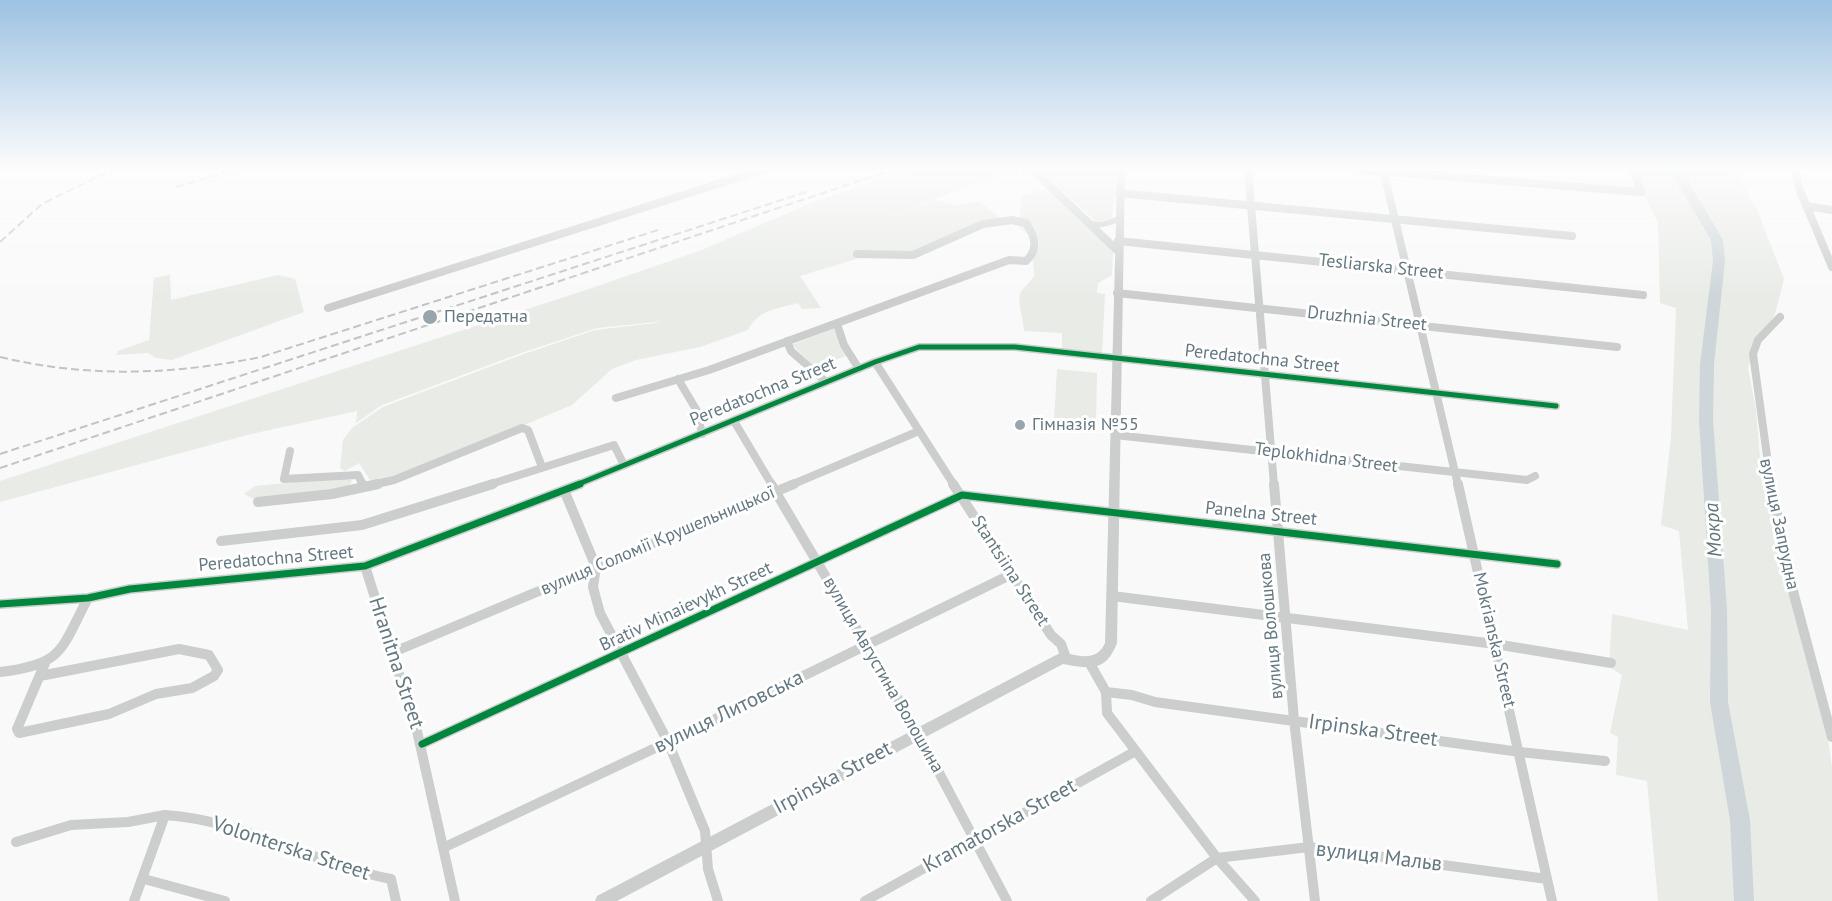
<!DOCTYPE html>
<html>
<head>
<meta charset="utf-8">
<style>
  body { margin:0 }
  canvas { display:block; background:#f9f9f9 }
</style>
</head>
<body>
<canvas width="1832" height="901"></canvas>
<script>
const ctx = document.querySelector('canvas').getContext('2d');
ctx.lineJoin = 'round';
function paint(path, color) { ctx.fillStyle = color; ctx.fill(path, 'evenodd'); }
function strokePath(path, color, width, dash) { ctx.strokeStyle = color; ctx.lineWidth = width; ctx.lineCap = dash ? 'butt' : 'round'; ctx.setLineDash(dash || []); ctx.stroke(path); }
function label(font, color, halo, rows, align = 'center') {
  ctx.font = font + ' "PT Sans",sans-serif'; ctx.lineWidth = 6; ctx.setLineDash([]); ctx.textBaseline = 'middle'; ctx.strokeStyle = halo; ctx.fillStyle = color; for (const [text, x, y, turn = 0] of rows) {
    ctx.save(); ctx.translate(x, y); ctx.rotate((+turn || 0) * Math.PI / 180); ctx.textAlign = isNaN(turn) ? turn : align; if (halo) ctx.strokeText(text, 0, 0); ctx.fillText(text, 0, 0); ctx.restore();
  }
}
paint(new Path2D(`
  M912,169H1017V175L1013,176L1008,171L888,217L936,200L954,205L980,202L1000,218L984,221L910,252L889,258L866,256L800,276L821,308L802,309L798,303C777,309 759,309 748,330L700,347L636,360L612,369L572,405L419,469L384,479L370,480L359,463L345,471L340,468L343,440L352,428L383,407L521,355L595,330L656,323L663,318L656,322L597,328L521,353L382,405L356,423L357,411L251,434L0,502V481L589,289L699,251L811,203Z
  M1039,169H1116L1112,218L1100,222L1094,220Z
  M1634,169H1729L1736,172L1758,212L1784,279L1775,314L1768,329L1754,348L1748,368L1756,410L1761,469L1827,731L1832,767V901H1658L1647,781L1616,775L1618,737L1610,733L1622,675L1609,667L1612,614L1688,630L1679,531L1661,525L1671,437L1676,308L1660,303L1658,222L1637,183Z
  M1034,188L1054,192L1113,250L1112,275L1098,283L1097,293L1105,294L1102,354L1062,349V333L1024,331C1024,321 1016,298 1021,292C1025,286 1030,282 1034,276L1033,259L1039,243L1019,227L1022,194H1032Z
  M170,275L171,300L278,275L295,279L304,312L172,360L156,358L148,353L116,355L118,351L149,340L154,278Z
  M834,328L848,355L816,368L792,345Z
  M1057,369L1097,373L1096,423L1054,419Z
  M339,478L352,480L350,485L330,491L254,499L244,494L255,486Z`), '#e8ebe6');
paint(new Path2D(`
  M1669,169H1681L1723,240L1725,261L1714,364L1713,420L1727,609L1728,702L1750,820L1754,901H1734L1730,820L1710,702L1711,609L1699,420L1700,364L1713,261L1711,240Z`), '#ced6d9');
strokePath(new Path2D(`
  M1032,169L1118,251
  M1248,169L1274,485
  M1355,169L1641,192L1633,169
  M1383,169L1458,485
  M1795,169L1799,188L1832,267
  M1119,193L1572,236
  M1806,206L1832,210
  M1118,241L1643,295
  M1117,293L1617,347
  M328,308L765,169
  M837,324L844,345L859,369
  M787,341L791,351L826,382
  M875,362L954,485
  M678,379L697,411L702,434
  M616,398L709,370L1009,260L1026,261C1039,249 1035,236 1026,223L1012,220L983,224L913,255L857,254
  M734,421L772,485
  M1115,435L1527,480L1535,476
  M290,451L284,479L358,475L363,485
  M372,485L394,480L522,428L528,430L542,467
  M488,485L614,445L624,465
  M576,485L875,362L919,347H1015L1556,406
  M791,485L919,431
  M1771,485L1753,354L1758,340L1780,317`), '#cccece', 8);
strokePath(new Path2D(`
  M362,484L363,486
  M771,484L918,733L1007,901
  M953,484L1051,635L1061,644L1066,658
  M1274,484L1294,720L1315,901
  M1458,484L1552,901
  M1771,484L1794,595L1832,737
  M564,490L596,567L593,587L600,613L668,742L705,831L708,869L718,901
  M258,502L332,494L378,484
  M221,541L362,525L493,484
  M365,566L417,731L455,901
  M1112,596L1495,644L1611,663
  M0,604L88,598L130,589L365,566L580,484
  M396,651L794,484
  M1089,662L1106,692L1107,713L1217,858L1255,901
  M0,672C64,664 60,651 88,598
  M40,676L179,649L209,655L218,670L214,676L192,688L156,694L109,714L19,733L17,729L45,663
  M1106,692L1132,695L1155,702L1520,752L1605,761
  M422,744L962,495L1557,564
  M16,842L71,825L128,822L165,815
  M445,847L668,742L1012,574
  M144,879L225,901
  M134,901L165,815C245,820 313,864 391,879L396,901
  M865,901L1134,752
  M1151,901L1217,858L1309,847L1547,879`), '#cccece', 10);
paint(new Path2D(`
  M1117,169H1125L1117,643C1106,672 1090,669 1063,664L617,901H595L597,896L1058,654L1062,652C1078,656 1097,662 1105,643L1116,223C1106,227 1095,230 1086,224L1090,221L1102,222L1116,217Z`), '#cccece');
strokePath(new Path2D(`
  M176,187L239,169
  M0,242L42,204L113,169
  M0,357C88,378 172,375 261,357L658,230
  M0,454L809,191
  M0,468L895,169`), '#c2c3c4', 2, [8, 4]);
strokePath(new Path2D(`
  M576,485L875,362L919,347H1015L1556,406`), '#00873e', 5);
strokePath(new Path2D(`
  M0,604L88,598L130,589L365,566L580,484
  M422,744L962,495L1557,564`), '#00873e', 7);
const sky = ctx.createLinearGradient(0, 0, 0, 296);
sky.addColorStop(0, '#9dc2e2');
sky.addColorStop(0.57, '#fcfcfc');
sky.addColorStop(1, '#fcfcfc00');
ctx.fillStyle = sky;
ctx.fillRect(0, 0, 1832, 296);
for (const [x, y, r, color] of [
  [430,317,8,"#99a5ac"],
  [1020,425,6,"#99a5ac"]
]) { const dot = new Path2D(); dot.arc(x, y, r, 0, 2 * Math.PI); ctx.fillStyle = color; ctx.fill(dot); strokePath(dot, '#fff', 2); }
label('18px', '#657882', '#fff', [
  ["Tesliarska Street",1381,267,6],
  ["Druzhnia Street",1367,319,6],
  ["Peredatochna Street",1262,359,6],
  ["Peredatochna Street",763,392,-22],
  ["Teplokhidna Street",1326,458,7],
  ["Panelna Street",1261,514,6],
  ["вулиця Запрудна",1779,524,78],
  ["вулиця Соломії Крушельницької",658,541,-23],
  ["Peredatochna Street",276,559,-5],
  ["Stantsiina Street",1010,571,57],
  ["Brativ Minaievykh Street",686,607,-25],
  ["вулиця Волошкова",1271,626,-95],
  ["Mokrianska Street",1494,640,77],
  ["вулиця Августина Волошина",883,675,60]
]);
label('18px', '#657882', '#fff', [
  ["Передатна",444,317],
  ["Гімназія №55",1032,425]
], 'left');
label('italic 20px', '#60767c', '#fff', [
  ["Мокра",1714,530,-94]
]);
label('21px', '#657882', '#fff', [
  ["Hranitna Street",396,663,72],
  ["вулиця Литовська",729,712,-26],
  ["Irpinska Street",1373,731,8],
  ["Irpinska Street",833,778,-28],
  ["Kramatorska Street",1000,826,-29],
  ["Volonterska Street",291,849,18],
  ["вулиця Мальв",1379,857,7]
]);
</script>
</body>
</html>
